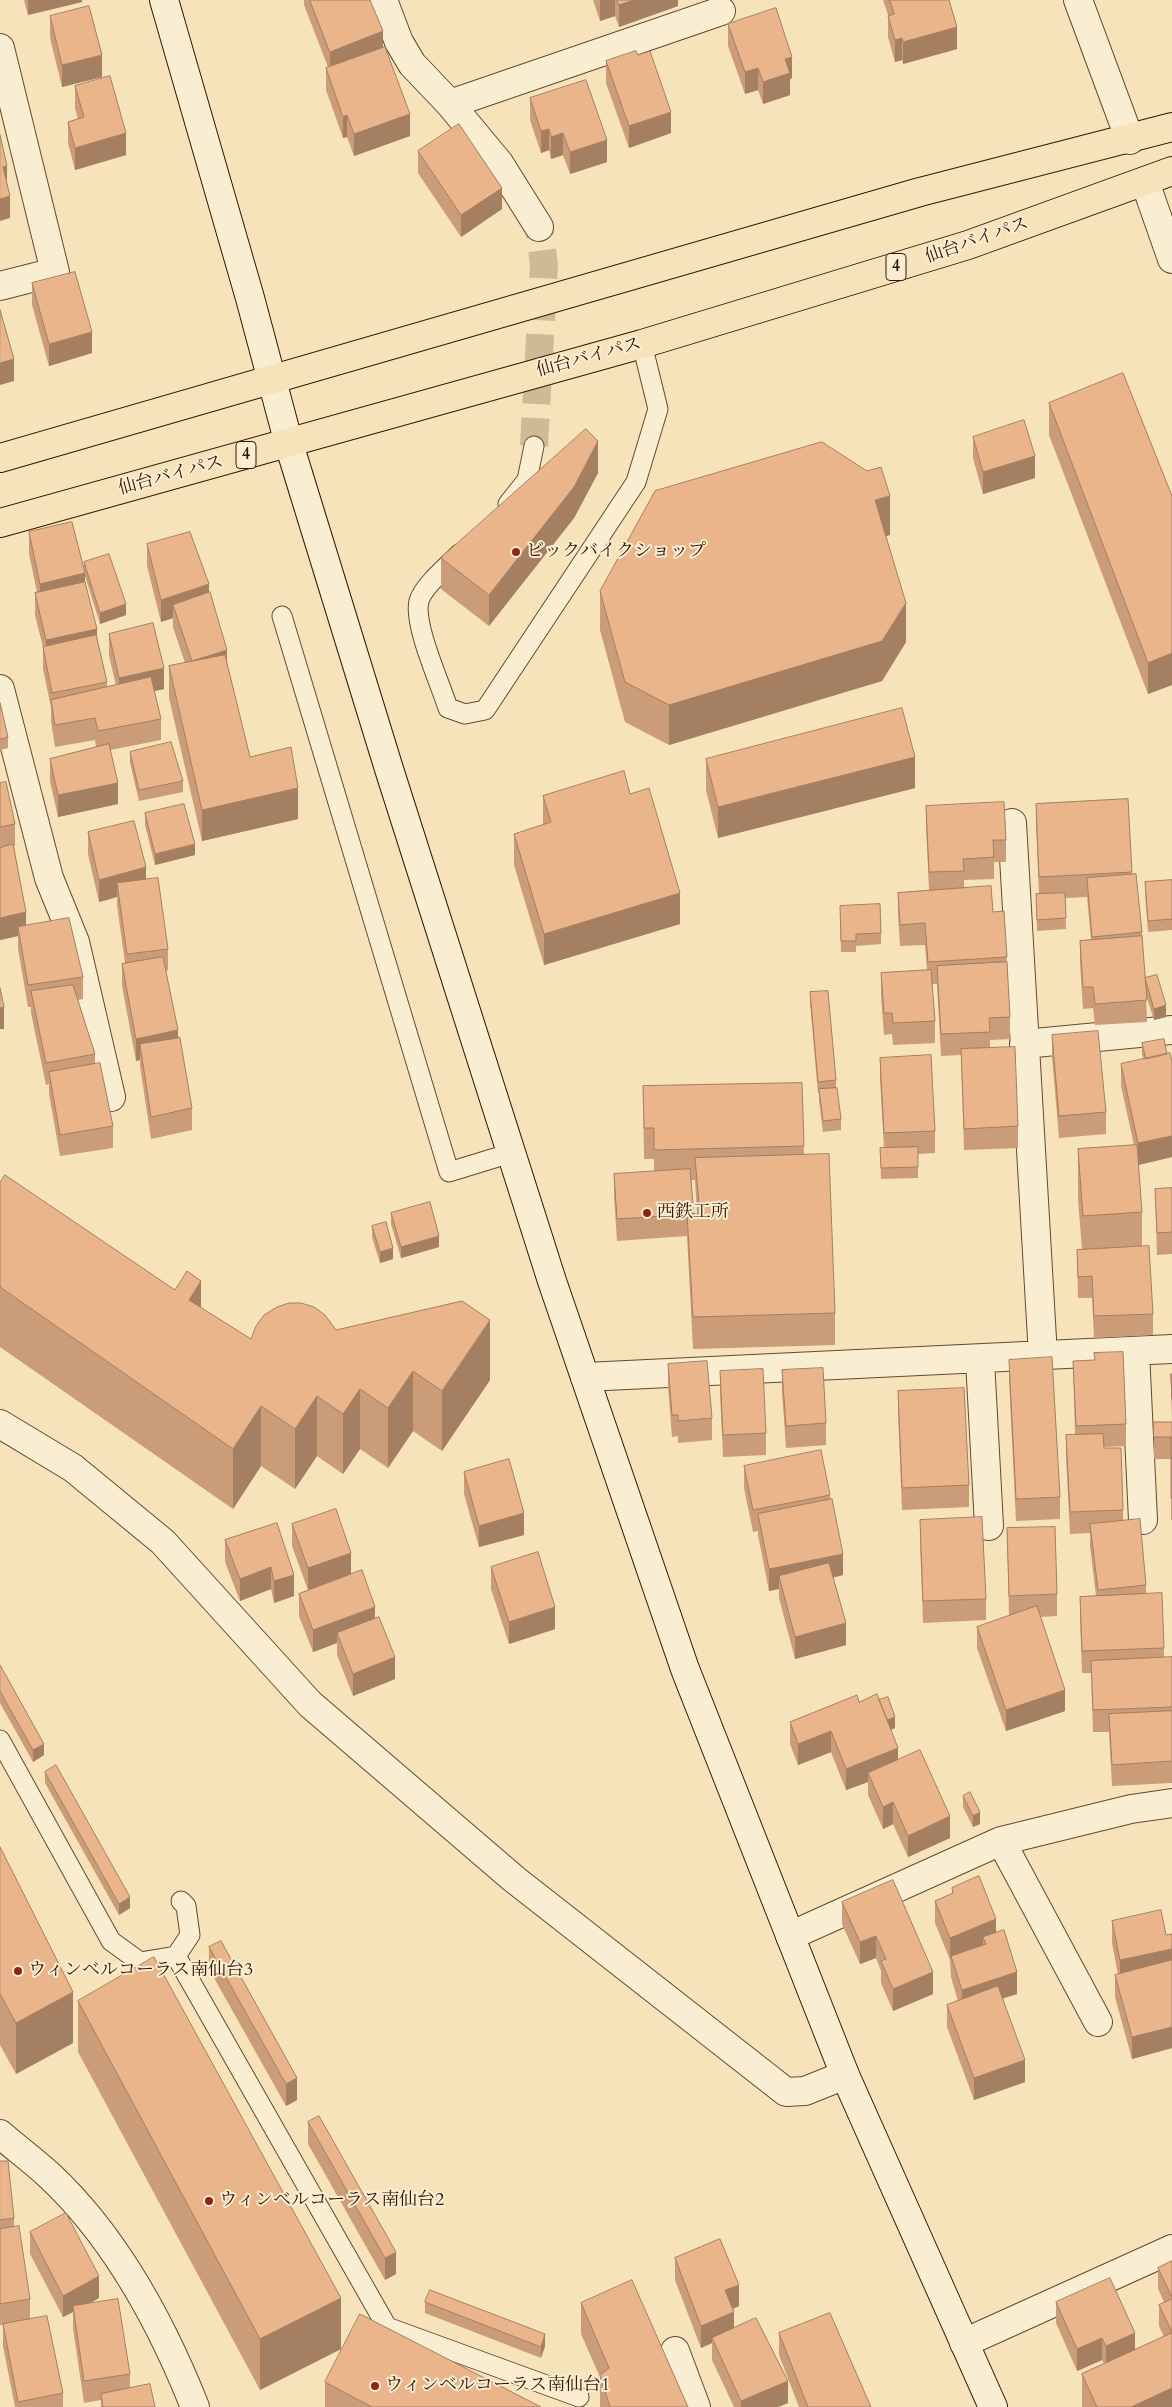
<!DOCTYPE html>
<html>
<head>
<meta charset="utf-8">
<style>
  body { margin:0 }
  canvas { display:block; background:#f6e3ba }
</style>
</head>
<body>
<canvas width="1172" height="2407"></canvas>
<script>
const ctx = document.querySelector('canvas').getContext('2d');
ctx.lineJoin = 'round';
function strokePath(path, color, width, dash) { ctx.strokeStyle = color; ctx.lineWidth = width; ctx.lineCap = dash ? 'butt' : 'round'; ctx.setLineDash(dash || []); ctx.stroke(path); }
function paint(path, color) { ctx.fillStyle = color; ctx.fill(path, 'evenodd'); }
function label(font, color, halo, rows, align = 'center') {
  ctx.font = font + ' Cardo,"Noto Serif JP",serif'; ctx.lineWidth = 4; ctx.setLineDash([]); ctx.textBaseline = 'middle'; ctx.strokeStyle = halo; ctx.fillStyle = color; for (const [text, x, y, turn = 0] of rows) {
    ctx.save(); ctx.translate(x, y); ctx.rotate((+turn || 0) * Math.PI / 180); ctx.textAlign = isNaN(turn) ? turn : align; if (halo) ctx.strokeText(text, 0, 0); ctx.fillText(text, 0, 0); ctx.restore();
  }
}
strokePath(new Path2D(`
  M534,446L544,265L539,227`), '#cfba96', 28, [28, 14]);
const lane = new Path2D(`
  M508,504L527,480L534,446
  M459,554C448,566 423,586 419,601C413,624 440,683 448,708L465,714L485,710L636,482L658,409L642,344
  M282,616L449,1172L511,1153
  M0,1740L111,1941L140,1962L176,1956L387,2327L579,2397
  M176,1956L190,1935L186,1906L181,1901`);
const street = new Path2D(`
  M383,0L399,42L412,64L450,104L499,163L539,227
  M1078,0L1130,140
  M0,48L55,272L0,286
  M450,104L721,11
  M1145,182L1172,259
  M0,689L49,878L75,942L111,1097
  M1012,823L1043,1356
  M1024,1044L1172,1030
  M1135,1352L1143,1520
  M980,1360L989,1526
  M585,1377L1172,1349
  M0,1424L73,1468L163,1542L310,1704L514,1879L786,2092L805,2091L845,2075
  M1001,1841L1098,2022
  M790,1936L1001,1841L1131,1809L1172,1803
  M0,2134C16,2148 34,2161 50,2176C115,2237 162,2324 195,2407
  M964,2343L1172,2249
  M675,2351L696,2407`);
const secondary = new Path2D(`
  M164,0L250,298L289,444L389,769L552,1281L685,1669L845,2075L993,2407`);
const highway = new Path2D(`
  M0,458L920,192L1172,127
  M0,523L642,344L968,245L1172,171`);
strokePath(lane, '#654832', 21);
strokePath(street, '#654832', 30);
strokePath(secondary, '#351504', 30);
strokePath(highway, '#351504', 30);
strokePath(lane, '#f9edd2', 19);
strokePath(street, '#f9edd2', 28);
strokePath(secondary, '#f9edd2', 28);
strokePath(highway, '#f6e3ba', 28);
paint(new Path2D(`
  M24,0H82V2L28,15Z
  M304,0H370L383,48L410,136L354,156L347,137L343,138L326,90V68L328,67L304,5Z
  M593,0H678V6L619,27L615,16L600,21Z
  M883,0H949L957,49L903,64L902,60L895,62L888,37V15Z
  M50,16L102,77L62,87L50,38Z
  M728,24L792,78L790,79V95L763,104L758,90L745,94L728,46Z
  M606,61L671,133L629,148L606,83Z
  M75,86L126,155L75,170L68,143V122L78,119L75,108Z
  M530,98L607,162L570,174L563,155L551,159L549,150L541,153L530,120Z
  M418,151L502,209L461,237L418,173Z
  M32,283L92,353L49,366L32,305Z
  M1049,403L1172,496V685L1148,694L1049,435Z
  M973,437L1035,478L983,494L973,458Z
  M598,473L574,518L489,626L441,589V558Z
  M29,532L84,570V562L126,615L100,624L85,576V582L107,682V687L116,685L109,656V634L164,689L154,691L161,719V740L110,750L118,804L58,817L50,781V759L96,747L95,740L55,747L51,721V707L43,669V647L35,615V593L37,592L29,554Z
  M890,535L886,536L906,642L882,681L669,745L625,722L600,630V591Z
  M147,544L227,665L250,757L298,819L202,841L169,698V666L185,663L173,627V618L161,622L147,566Z
  M0,703L8,737V748L0,750Z
  M130,752L183,781V792L139,801L130,763Z
  M706,759L915,788L718,838L706,790Z
  M0,783L15,824V846H14L26,926L83,977V999L78,1000L95,1054V1064L113,1126V1148L60,1156L49,1094V1084L46,1085L31,1013V1007H28L18,949V936L0,940Z
  M630,794L680,924L544,965L514,865V834L543,825V796Z
  M1128,799L1132,875L1142,932L1145,978L1166,1017L1154,1020L1146,995L1147,1022L1095,1025L1093,1008L1083,1009L1080,963V941L1091,940L1087,897L1065,898L1066,929L1037,931L1036,894H1039L1036,826V804Z
  M926,806L1006,840V862H994V879L964,880V888L993,912L1004,911L1010,1017V1039L990,1040V1048L1018,1126V1148L964,1150L961,1055L941,1056L937,984H932L935,1021V1043L893,1045L892,1034L884,1035L881,995V973L927,970L925,945L900,946L898,915V893L929,890L926,827Z
  M145,813L195,855L155,865L145,825Z
  M88,832L146,880L168,949V970L166,971L192,1108V1130L151,1139L140,1066V1060L136,1061L122,986V964L125,963L117,905V897L99,902L88,854Z
  M1172,880V930L1148,932L1145,893V882Z
  M840,917L881,933V944L856,946V952H841Z
  M810,992L836,1080V1088L841,1119V1130L823,1132L819,1100V1093H818L810,1003Z
  M1052,1035L1106,1112V1134L1059,1138L1052,1057Z
  M1142,1043L1172,1157L1138,1165L1142,1212V1247L1153,1314V1335L1094,1338L1092,1298H1078L1077,1250L1082,1249L1078,1200V1149L1134,1145L1121,1086V1064L1144,1059L1142,1055Z
  M880,1058L935,1131V1153L918,1154V1178L881,1179L880,1148H884L880,1080Z
  M802,1083L804,1155L835,1313V1345L693,1349L687,1236L617,1241L614,1196V1174L654,1172V1159H644L643,1086ZM691,1180H695L697,1214H694Z
  M0,1183L251,1339L336,1330L490,1380L442,1451L413,1431L388,1468L360,1449L343,1474L317,1456L295,1489L261,1466L233,1509L0,1347Z
  M1172,1188V1254L1157,1255L1155,1189Z
  M391,1213L439,1247L401,1258L391,1224Z
  M372,1226L393,1259L380,1263L372,1237Z
  M1009,1360L1060,1497V1519L1016,1521L1009,1381Z
  M1073,1361L1126,1424V1446L1103,1447L1123,1510V1520L1146,1585V1594L1164,1648V1658L1172,1657V1783L1112,1786L1109,1732H1093L1091,1673H1082L1080,1619V1597L1096,1596L1090,1546V1533L1070,1534L1066,1457V1435H1075Z
  M668,1364L712,1418V1440L678,1443V1436L672,1437L668,1386Z
  M782,1370L826,1423V1445L786,1448L782,1392Z
  M720,1371L766,1433V1455L723,1457L720,1393Z
  M1171,1374H1172V1420L1171,1395Z
  M898,1391L969,1485V1507L902,1510L898,1413Z
  M1154,1422H1172V1520H1171V1459H1154Z
  M744,1466L830,1495V1499L843,1575L833,1578L846,1645L795,1659L779,1598V1589L769,1591L758,1535V1531L753,1532L744,1488Z
  M464,1472L524,1535L479,1547L464,1494Z
  M920,1520L986,1599V1620L923,1623L920,1542Z
  M277,1523L294,1596L274,1603L271,1589L240,1601L225,1562V1540Z
  M292,1524L351,1574L375,1619L395,1679L353,1696L337,1655V1643L313,1652L299,1616V1594L325,1584L308,1590L292,1546Z
  M1007,1528L1057,1594V1616L1041,1617L1065,1711L1006,1731L977,1648V1627L1009,1616Z
  M491,1567L555,1629L509,1644L491,1589Z
  M0,1665L44,1755L33,1762L0,1703Z
  M879,1700L895,1728L891,1730L898,1759L950,1838L908,1857L893,1824L883,1829L868,1795V1782L846,1790L831,1752L798,1765L790,1744V1722L859,1702Z
  M45,1772L130,1908L119,1915L45,1783Z
  M963,1796L980,1824L973,1827L963,1807Z
  M0,1847L73,2043L16,2074L0,2045Z
  M952,1888L996,1933L1017,1994L1002,1998L1025,2082L974,2100L947,2027V2005L958,2001L951,1977L950,1960L935,1923V1901L952,1894Z
  M842,1902L933,1994L893,2011L881,1983V1971L876,1958L860,1964L842,1924Z
  M1112,1921L1166,1935L1172,1934V2048L1132,2059L1115,1997V1975L1118,1974L1112,1943Z
  M209,1947L297,2100L286,2106L209,1969Z
  M78,2001L341,2349L260,2390L78,2052Z
  M308,2122L396,2274L385,2280L308,2144Z
  M0,2161L14,2218V2227L30,2299V2319L63,2393V2407H15L3,2346V2325H0Z
  M30,2232L99,2298L89,2304L130,2374V2388L155,2407H101V2400L84,2403L73,2328V2312L63,2317L30,2254Z
  M675,2258L739,2306L733,2309L734,2328L788,2403L778,2407H734L712,2360V2343L701,2348L675,2280Z
  M1172,2261V2407H1082V2374L1104,2364L1102,2360L1077,2371L1056,2323V2302L1135,2350L1164,2337L1159,2326V2305L1164,2302L1158,2289V2268Z
  M425,2302L545,2346L541,2358L425,2313Z
  M581,2303L688,2407H600V2377L581,2334Z
  M779,2333L871,2407H799L779,2355Z
  M325,2382L541,2407H325Z`), '#ca9c78');
paint(new Path2D(`
  M28,0H82V2L28,15Z
  M600,0H615V16L600,21Z
  M634,0H678V6L619,27V5Z
  M957,27V49L903,64V42Z
  M383,31V53L330,73V52Z
  M902,38V60L895,62V40Z
  M102,55V77L62,87V65Z
  M792,57V78L790,79V95L763,104V82L785,59Z
  M758,68V90L745,94V72Z
  M671,112V133L629,148V126Z
  M410,114V136L354,156V134Z
  M347,115V137L343,138V117Z
  M549,129V150L541,153V131Z
  M126,133V155L75,170V148Z
  M563,133V155L551,159V137Z
  M607,140V162L570,174V152Z
  M7,166V188L3,167Z
  M502,188V209L461,237V215Z
  M10,196V218L0,221V199Z
  M92,332V353L49,366V344Z
  M14,359V381L0,385V363Z
  M598,441V473L574,518L489,626V595Z
  M1035,456V478L983,494V472Z
  M890,496V535L875,540V500Z
  M85,573V595L40,606V584Z
  M209,584V606L173,605V618L161,622V600Z
  M906,603V642L882,681L669,745V705Z
  M126,604V615L100,624V613Z
  M97,629V650L46,662V640Z
  M227,650V672L192,661Z
  M1172,653V685L1148,694V663Z
  M164,668V689L119,699V678Z
  M915,757V788L718,838V807Z
  M118,783V804L58,817V795Z
  M298,788V819L202,841V810Z
  M195,844V855L155,865V854Z
  M146,867V889L117,883V897L99,902V880Z
  M680,893V924L544,965V934Z
  M26,912V934L18,927V936L0,940V918Z
  M1166,1005V1017L1154,1020V1009Z
  M4,1007V1029H0V1008Z
  M178,1030V1052L140,1044V1060L136,1061V1039Z
  M1172,1136V1157L1138,1165V1143Z
  M439,1236V1247L401,1258V1247Z
  M393,1248V1259L380,1263V1252Z
  M201,1281V1341L189,1300Z
  M490,1320V1380L442,1451V1391Z
  M413,1371V1431L388,1468V1408Z
  M360,1389V1449L343,1474V1414Z
  M317,1396V1456L295,1489V1429Z
  M261,1406V1466L233,1509V1449Z
  M524,1513V1535L479,1547V1526Z
  M351,1553V1575L308,1590V1568Z
  M843,1554V1575L782,1588L779,1576V1589L769,1591V1569Z
  M271,1567V1589L240,1601V1579Z
  M294,1575V1596L274,1603V1581Z
  M375,1607V1629L337,1633V1643L313,1652V1630Z
  M555,1607V1629L509,1644V1622Z
  M846,1623V1645L795,1659V1637Z
  M395,1657V1679L353,1696V1674Z
  M1065,1690V1711L1006,1731V1710Z
  M895,1717V1728L884,1732V1721Z
  M831,1731V1752L798,1765V1744Z
  M44,1744V1755L33,1762V1750Z
  M898,1748V1770L868,1773V1782L846,1790V1769Z
  M893,1802V1824L883,1829V1807Z
  M980,1812V1824L973,1827V1816Z
  M950,1816V1838L908,1857V1836Z
  M130,1897V1908L119,1915V1904Z
  M996,1919V1941L986,1944L983,1937V1947L951,1956L950,1960V1938Z
  M876,1936V1958L860,1964V1942Z
  M1172,1949V1971L1120,1982V1960Z
  M933,1972V1994L893,2011V1989Z
  M1017,1972V1994L962,2012V1990Z
  M73,1992V2043L16,2074V2023Z
  M1172,2027V2048L1132,2059V2037Z
  M1025,2060V2082L974,2100V2078Z
  M297,2078V2100L286,2106V2084Z
  M396,2252V2274L385,2280V2258Z
  M99,2276V2298L74,2312L73,2306V2312L63,2317V2296Z
  M739,2285V2306L725,2312V2290Z
  M341,2298V2349L260,2390V2339Z
  M734,2312V2333L712,2338V2343L701,2348V2326Z
  M1135,2333V2355L1106,2368V2346Z
  M545,2334V2346L541,2358V2347Z
  M1102,2338V2360L1077,2371V2349Z
  M788,2381V2403L778,2407H741V2401Z
  M1172,2388V2407H1131Z`), '#a47f61');
const building = new Path2D(`
  M310,0H370L383,31L330,52Z
  M617,0H634L619,5Z
  M890,0H949L957,27L903,42L902,38L895,40L888,16L894,14Z
  M89,6L102,55L62,65L50,16Z
  M776,8L792,57L785,59L790,73L763,82L758,68L745,72L728,24Z
  M385,47L410,114L354,134L347,115L343,117L326,68Z
  M636,51L638,55L650,51L671,112L629,126L606,61Z
  M110,76L126,133L75,148L68,122L84,117L75,86Z
  M586,80L607,140L570,152L563,133L551,137L549,129L541,131L530,98Z
  M459,124L502,188L461,215L418,151Z
  M0,135L7,166L3,167L10,196L0,199Z
  M75,272L92,332L49,344L32,283Z
  M0,310L14,359L0,363Z
  M1123,373L1172,496V653L1148,663L1049,403Z
  M1024,420L1035,456L983,472L973,437Z
  M586,429L598,441L574,487L489,595L441,558Z
  M822,442L867,471L881,467L890,496L875,500L906,603L882,641L669,705L625,682L600,591L655,491Z
  M72,522L85,573L40,584L29,532Z
  M190,532L209,584L161,600L147,544Z
  M109,554L126,604L100,613L84,562Z
  M85,582L97,629L46,640L35,593Z
  M210,592L227,650L192,661L173,605Z
  M153,623L164,668L119,678L109,634Z
  M96,635L107,682L52,693L43,647Z
  M225,655L250,757L291,747L298,788L202,810L169,666Z
  M151,677L161,719L98,731L95,718L55,725L51,700Z
  M0,703L8,737L0,739Z
  M902,708L915,757L718,807L706,759Z
  M171,742L183,781L139,790L130,752Z
  M109,744L118,783L58,795L50,759Z
  M624,771L630,794L649,788L680,893L544,934L514,834L551,822L543,796Z
  M6,782L15,824L0,827V783Z
  M1128,799L1132,872L1039,877L1036,804Z
  M1004,802L1006,840H993L994,857L963,859L964,871L929,872L926,806Z
  M184,804L195,844L155,854L145,813Z
  M134,821L146,867L99,880L88,832Z
  M13,844L26,912L0,918V848Z
  M1136,874L1142,932L1092,937L1087,878Z
  M158,878L168,949L127,954L117,883Z
  M1172,880V919L1148,921L1145,882Z
  M991,886L993,912L1004,911L1007,957L928,962L925,923L900,925L898,893Z
  M1065,893L1066,918L1037,920L1036,894Z
  M880,904L881,933L856,934V941H841L840,906Z
  M69,918L83,977L28,985L18,927Z
  M1142,936L1147,1000L1095,1004L1093,987H1083L1080,941Z
  M163,957L178,1030L136,1039L122,964Z
  M1007,962L1010,1017L989,1018L990,1032L941,1034L937,966Z
  M931,970L935,1021L893,1023L892,1013H884L881,973Z
  M1157,975L1166,1005L1154,1009L1145,978Z
  M73,985L95,1054L46,1063L31,991Z
  M0,988L4,1007L0,1008Z
  M828,991L836,1080L818,1082L810,992Z
  M1098,1031L1106,1112L1059,1116L1052,1035Z
  M180,1038L192,1108L151,1117L140,1044Z
  M1164,1039L1167,1054L1146,1059L1142,1043Z
  M1015,1047L1018,1126L964,1129L961,1049Z
  M1170,1053L1172,1062V1136L1138,1143L1121,1064Z
  M931,1055L935,1131L884,1133L880,1058Z
  M100,1063L113,1126L60,1135L49,1072Z
  M802,1083L804,1146L654,1150V1128H644L643,1086Z
  M837,1088L841,1119L823,1121L819,1089Z
  M1137,1145L1142,1212L1083,1216L1078,1149Z
  M918,1147V1167L881,1168L880,1148Z
  M829,1154L835,1313L693,1317L687,1214H700L695,1158Z
  M690,1169L694,1214L617,1219L614,1174Z
  M5,1175L175,1290L187,1271L201,1281L189,1300L251,1339L256,1326L264,1315L277,1307L289,1303H301L314,1307L325,1315L336,1330L462,1301L490,1320L442,1391L413,1371L388,1408L360,1389L343,1414L317,1396L295,1429L261,1406L233,1449L0,1287V1183Z
  M1172,1188V1232L1157,1233L1155,1189Z
  M430,1202L439,1236L401,1247L391,1213Z
  M386,1222L393,1248L380,1252L372,1226Z
  M1149,1246L1153,1314L1094,1316L1092,1276L1078,1277L1077,1250Z
  M1123,1352L1126,1424L1076,1426L1073,1361L1095,1360L1094,1353Z
  M1052,1357L1060,1497L1016,1499L1009,1360Z
  M707,1361L712,1418L678,1421V1415H672L668,1364Z
  M823,1368L826,1423L786,1426L782,1370Z
  M763,1369L766,1433L723,1435L720,1371Z
  M1171,1374H1172V1398Z
  M964,1388L969,1485L902,1488L898,1391Z
  M1154,1422H1172V1498H1171V1437H1154Z
  M1103,1434L1104,1448H1121L1123,1510L1070,1512L1066,1435Z
  M821,1450L830,1495L753,1510L744,1466Z
  M509,1459L524,1513L479,1526L464,1472Z
  M832,1499L843,1554L769,1569L758,1514Z
  M336,1509L351,1553L308,1568L292,1524Z
  M982,1517L986,1599L923,1601L920,1520Z
  M1140,1519L1146,1585L1098,1590L1090,1524Z
  M277,1523L294,1575L274,1581L271,1567L240,1579L225,1540Z
  M1055,1527L1057,1594L1009,1596L1007,1528Z
  M538,1552L555,1607L509,1622L491,1567Z
  M829,1563L846,1623L795,1637L779,1576Z
  M362,1570L375,1607L313,1630L299,1594Z
  M1162,1593L1164,1648L1082,1651L1080,1597Z
  M1037,1606L1065,1690L1006,1710L977,1627Z
  M379,1617L395,1657L353,1674L337,1633Z
  M1172,1657V1707L1093,1710L1091,1661Z
  M0,1665L44,1744L33,1750L0,1691Z
  M877,1694L898,1748L846,1769L831,1731L798,1744L790,1722L857,1695L859,1702Z
  M888,1697L895,1717L887,1720L879,1700Z
  M1172,1711V1761L1112,1765L1109,1714Z
  M920,1750L950,1816L908,1836L893,1802L883,1807L868,1773Z
  M56,1765L130,1897L119,1904L45,1772Z
  M970,1792L980,1812L973,1816L963,1796Z
  M0,1847L73,1992L16,2023L0,1994Z
  M979,1876L996,1919L950,1938L935,1901L953,1893L952,1888Z
  M893,1880L933,1972L893,1989L881,1961L886,1959L876,1936L860,1942L842,1902Z
  M1161,1910L1166,1935L1172,1934V1949L1120,1960L1112,1921Z
  M1004,1930L1017,1972L962,1990L951,1956L986,1944L983,1937Z
  M221,1941L297,2078L286,2084L209,1947Z
  M154,1957L341,2298L260,2339L78,2001Z
  M1172,1960V2027L1132,2037L1115,1975Z
  M998,1986L1025,2060L974,2078L947,2005Z
  M319,2116L396,2252L385,2258L308,2122Z
  M0,2161H8L14,2218L0,2220Z
  M66,2213L99,2276L63,2296L30,2232Z
  M19,2226L30,2299L0,2304V2229Z
  M720,2239L739,2285L725,2290L734,2312L701,2326L675,2258Z
  M1172,2261V2297L1158,2268Z
  M1110,2278L1135,2333L1106,2346L1102,2338L1077,2349L1056,2302Z
  M632,2280L688,2407H610L600,2375L609,2368L581,2303Z
  M430,2290L545,2334L541,2347L425,2302Z
  M118,2299L130,2374L84,2381L73,2306Z
  M1172,2299V2332L1159,2305Z
  M830,2313L871,2407H808L779,2333Z
  M360,2314L541,2407H372L325,2382Z
  M47,2316L63,2393L18,2402L3,2324Z
  M756,2318L788,2381L741,2401L712,2338Z
  M1172,2333V2388L1131,2407H1097L1082,2374Z
  M150,2384L155,2407H103L101,2394Z`);
paint(building, '#ebb58b');
strokePath(building, '#a47f61', 1);
for (const [x, y, r, color] of [
  [516,552,5,"#8f2418"],
  [647,1213,5,"#8f2418"],
  [18,1971,5,"#8f2418"],
  [209,2201,5,"#8f2418"],
  [375,2386,5,"#8f2418"]
]) { const dot = new Path2D(); dot.arc(x, y, r, 0, 2 * Math.PI); ctx.fillStyle = color; ctx.fill(dot); strokePath(dot, '#f9edd2', 2); }
for (const [x, y, w] of [
  [896,267,20],
  [246,455,20]
]) { const box = new Path2D(); box.roundRect(x - w / 2, y - 13.5, w, 27, 4); ctx.fillStyle = '#f9edd2'; ctx.fill(box); strokePath(box, '#351504', 1); }
label('bold 16px', '#351504', null, [
  ["4",896,267],
  ["4",246,455]
]);
label('18px', '#351504', '#f9edd2', [
  ["仙台バイパス",977,241,-19],
  ["仙台バイパス",589,358,-15],
  ["仙台バイパス",171,476,-15]
]);
label('18px', '#351504', '#f9edd2', [
  ["ビックバイクショップ",526,552],
  ["西鉄工所",657,1213],
  ["ウィンベルコーラス南仙台3",28,1971],
  ["ウィンベルコーラス南仙台2",219,2201],
  ["ウィンベルコーラス南仙台1",385,2386]
], 'left');
</script>
</body>
</html>
